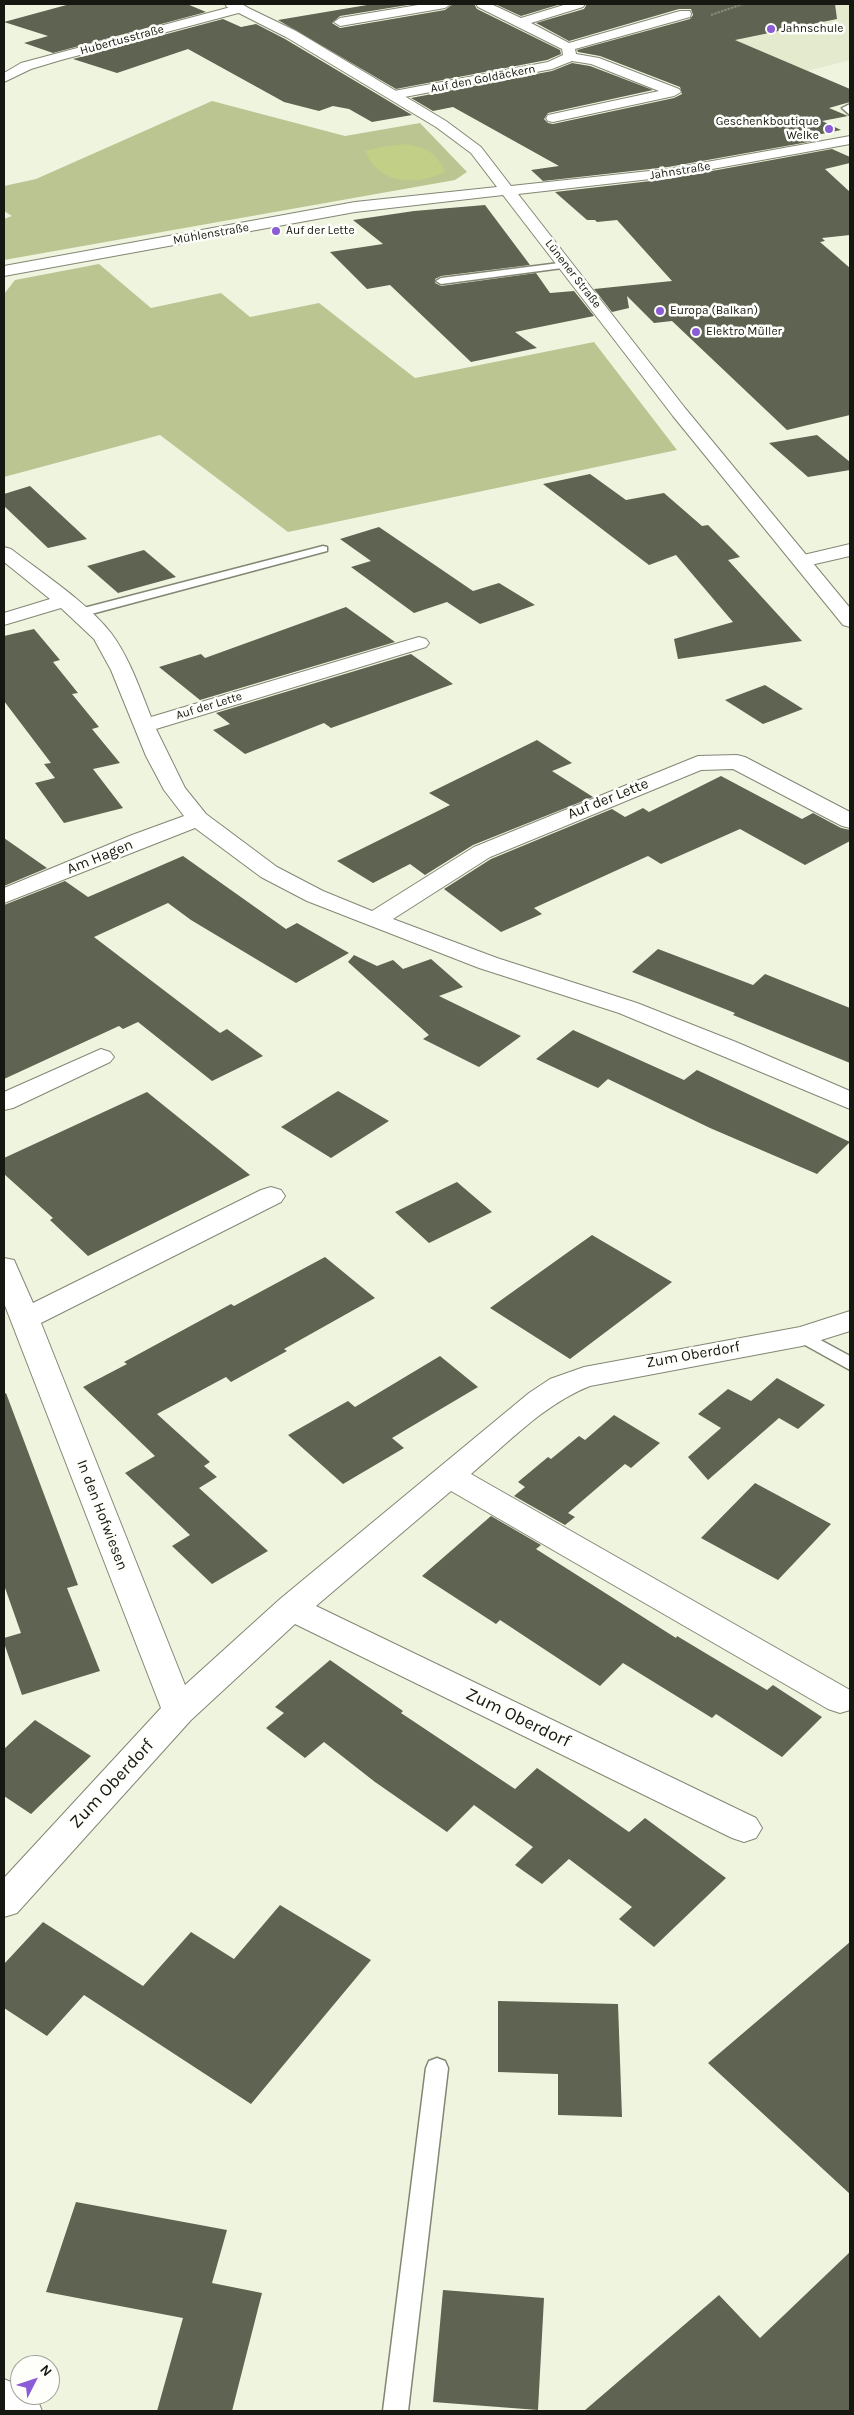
<!DOCTYPE html>
<html>
<head>
<meta charset="utf-8">
<style>
  body { margin:0 }
  #map { position:relative; width:854px; height:2415px; overflow:hidden; background:#eff4df; font-family:Karla,sans-serif }
  canvas { display:block }
  .frame { position:absolute; inset:0; border:5px solid #151710; pointer-events:none }
  .north { position:absolute; left:10px; top:2355px; width:50px; height:50px; box-sizing:border-box; background:#fefffb; border:1px solid #a1a29d; border-radius:50%; rotate:49deg; font-size:14px; font-weight:700; line-height:20px; text-align:center; color:#151710 }
  .north::after { content:''; display:block; margin:auto; width:18px; height:22px; background:#8a5cd5; clip-path:polygon(50% 0,100% 100%,50% 72%,0 100%) }
</style>
</head>
<body>
<div id="map">
<canvas width="854" height="2415"></canvas>
<div class="frame"></div>
<div class="north">N</div>
</div>
<script>
const ctx = document.querySelector('canvas').getContext('2d');
ctx.lineJoin = 'round';
function paint(path, color) { ctx.fillStyle = color; ctx.fill(path, 'evenodd'); }
function strokePath(path, color, width, dash) { ctx.strokeStyle = color; ctx.lineWidth = width; ctx.lineCap = dash ? 'butt' : 'round'; ctx.setLineDash(dash || []); ctx.stroke(path); }
function label(font, color, halo, rows, align = 'center') {
  ctx.font = font + ' Karla,sans-serif'; ctx.lineWidth = 5; ctx.setLineDash([]); ctx.textBaseline = 'middle'; ctx.strokeStyle = halo; ctx.fillStyle = color; for (const [text, x, y, turn = 0] of rows) {
    ctx.save(); ctx.translate(x, y); ctx.rotate((+turn || 0) * Math.PI / 180); ctx.textAlign = isNaN(turn) ? turn : align; if (halo) ctx.strokeText(text, 0, 0); ctx.fillText(text, 0, 0); ctx.restore();
  }
}
paint(new Path2D(`
  M763,4H850V60L741,88L641,47Z`), '#e4eace');
paint(new Path2D(`
  M212,101L345,136L420,123L467,172L455,180L4,260V219L12,216L4,211V186L36,179Z
  M99,264L151,308L221,293L250,317L319,303L415,378L594,342L677,450L288,532L160,435L4,477V294L15,280Z`), '#bac592');
paint(new Path2D(`
  M407,144C428,149 436,152 445,172C416,186 379,185 365,151L381,147Z`), '#c1d086');
paint(new Path2D(`
  M70,4H187L206,12L53,53L24,43L48,36L4,22Z
  M373,4H414L340,16L332,23L340,28L445,10L453,4H474L477,9L560,50L561,54L547,60L396,89L278,20Z
  M495,4H561L521,16Z
  M587,4H835L837,19L735,40L850,89V102L829,108L848,116L822,121L841,130L807,137L814,141L668,167L543,181L531,170L559,166L453,107L433,111L411,98L552,71L572,63L590,66L653,90L548,113L544,119L548,123L553,124L674,98L682,94L680,87L600,56L578,52L577,50L690,19L693,15L691,9H679L569,41L536,23L584,9Z
  M223,19L241,27L256,24L285,39L412,115L372,122L349,109L333,106L319,111L284,102L188,49L117,73L73,59Z
  M832,149L850,157V163L825,169L850,192V235L822,238L825,241L820,242L850,268V415L787,430L672,321L654,323L627,296L629,308L612,312L594,289L672,281L617,220L597,222L595,220H587L555,192L668,179Z
  M485,205L530,265L441,276L435,279V283L441,286L536,273L550,293L574,291L594,316L515,332L537,348L471,362L390,285L367,289L330,252L383,244L353,220L414,211Z
  M817,435L850,462V470L808,477L769,443Z
  M590,474L626,500L664,493L702,526L708,525L740,557L728,560L802,641L678,659L674,639L733,622L676,555L649,565L543,484Z
  M30,486L87,539L48,548L4,506V494Z
  M379,527L473,591L499,583L535,605L480,624L447,602L414,613L351,567L371,561L340,539Z
  M144,550L176,577L118,593L87,566Z
  M346,607L395,642L200,700L159,667L201,654L205,658Z
  M34,629L60,660L53,662L78,693L72,694L99,727L92,729L120,763L93,769L123,808L64,823L35,783L55,778L44,764L51,763L4,701V636Z
  M411,654L453,684L331,728L324,723L245,754L213,730L230,724L216,713Z
  M765,685L803,709L763,724L725,700Z
  M537,740L572,763L552,771L593,797L473,845L425,875L410,864L373,883L337,861L450,805L429,793Z
  M721,776L802,819L813,813L841,828L850,830V841L805,865L740,829L661,864L648,856L534,908L542,914L501,932L444,889L491,859L612,809L625,817L643,808L649,812Z
  M4,838L47,868L4,886Z
  M183,856L286,929L297,923L349,953L296,983L191,920L168,903L94,937L220,1033L227,1029L263,1056L212,1081L138,1022L123,1029L119,1026L4,1079V905L65,881L88,897Z
  M658,949L753,985L765,974L850,1008V1063L733,1015L735,1013L632,972Z
  M354,955L377,966L393,960L403,969L431,959L463,987L439,996L521,1036L479,1067L423,1039L429,1035L348,962Z
  M573,1030L684,1080L697,1070L850,1142L817,1174L710,1128L608,1079L598,1088L536,1059Z
  M338,1091L389,1121L331,1158L281,1127Z
  M147,1092L250,1175L88,1256L50,1220L53,1218L4,1174V1158Z
  M457,1182L492,1212L429,1243L395,1212Z
  M592,1235L672,1282L570,1359L490,1308Z
  M325,1257L375,1298L284,1349L287,1351L231,1382L226,1377L157,1414L210,1462L204,1466L217,1477L199,1488L268,1551L212,1584L172,1546L190,1535L125,1473L155,1456L83,1387L127,1364L124,1362L231,1304L234,1306Z
  M440,1356L478,1387L392,1438L404,1448L343,1484L288,1435L348,1401L355,1407Z
  M777,1378L825,1405L798,1429L779,1418L708,1480L688,1457L721,1428L698,1414L728,1389L751,1401Z
  M6,1393L78,1585L67,1588L100,1671L22,1695L4,1643V1638L21,1633L4,1585V1394Z
  M614,1415L660,1443L631,1468L625,1464L568,1513L575,1517L565,1525L514,1496L525,1487L518,1482L548,1457L551,1459L579,1436L585,1440Z
  M755,1483L831,1524L778,1580L701,1538Z
  M491,1516L541,1545L536,1549L676,1638L677,1636L767,1690L773,1685L822,1717L782,1757L716,1714L712,1718L623,1663L600,1686L500,1620L496,1624L422,1576Z
  M330,1660L403,1711L401,1713L515,1789L537,1768L629,1832L645,1818L726,1878L654,1947L619,1919L632,1907L569,1859L542,1884L515,1865L533,1847L474,1805L447,1832L375,1782L324,1742L305,1758L266,1728L284,1713L275,1707Z
  M35,1720L91,1756L31,1814L4,1796V1749Z
  M280,1905L371,1960L251,2104L84,1995L47,2036L4,2008V1964L43,1922L143,1986L191,1932L234,1959Z
  M850,1942V2194L708,2063Z
  M498,2001L618,2004L622,2117L558,2115V2074L498,2072Z
  M76,2202L227,2230L212,2283L262,2293L232,2411H157L183,2318L46,2292Z
  M850,2252V2411H584L719,2295L760,2338Z
  M443,2290L544,2298L538,2410L433,2402Z`), '#5f6351');
const service = new Path2D(`
  M850,104V115L842,108Z
  M567,262L572,265L570,267L441,284L436,281L441,278Z
  M323,546L327,547V551L80,617L74,613L76,610Z
  M802,1330L850,1356V1370L796,1340L793,1336L796,1332Z
  M437,2058L445,2061L448,2068L408,2411H383L426,2068L429,2061Z`);
const minor = new Path2D(`
  M242,4L248,8L246,11L61,60L31,69L4,82V73L21,63Z
  M424,4H451L445,8L340,26L334,22L340,18Z
  M476,4H491L521,18L567,4H585L583,7L531,23L569,43L680,11H690L691,14L690,17L575,49L576,54L599,58L679,89L681,92L674,96L553,122L548,121L546,118L548,115L659,91L591,64L572,61L552,69L394,99L389,98L387,95L389,92L394,91L548,62L563,55L562,49L478,7Z
  M850,544V556L802,567L795,565L792,561L795,557Z
  M4,547L11,549C42,573 88,603 111,633C129,657 140,689 151,717L412,639L419,637L426,639L429,643L426,647L156,729L185,788L206,814L277,867L323,891L372,911L474,847L698,756L737,755L745,757L850,812V828L842,826L733,769L701,770L490,857L393,919L497,958L637,1003L736,1042L850,1091V1109L619,1013L479,968L307,901L261,877L195,828L4,903V888L132,835L184,816L164,790L146,756L111,670L94,639L61,608L4,625V613L50,599L4,562Z
  M101,1049L110,1052L114,1057L110,1062L13,1108L4,1110V1092Z
  M271,1187L281,1190L285,1196L281,1202L41,1323L185,1685L280,1599L529,1393L550,1379L584,1367L800,1327L850,1311V1331L802,1346L590,1386C544,1404 508,1443 471,1474L850,1690V1710L840,1713L828,1709L451,1491L316,1606L756,1818L762,1828L756,1838L744,1842L732,1838L295,1624L191,1720L17,1913L4,1917V1878L161,1708L4,1303V1258L14,1260L33,1303L261,1190Z
  M4,2379L20,2386V2395L36,2396L42,2411H4Z`);
const secondary = new Path2D(`
  M225,4H240L296,31L446,121L481,147L511,186L668,169L850,136V144L668,177L518,194L685,408L850,608V627L843,625L673,416L503,195L355,212L4,276V266L355,202L497,187L471,153L436,127L286,37L227,7Z`);
strokePath(service, '#828773', 3);
strokePath(minor, '#828773', 2);
strokePath(secondary, '#828773', 2);
strokePath(new Path2D(`
  M711,15L743,4`), '#878b7d', 2, [2.5, 1]);
paint(service, '#fff');
paint(minor, '#fff');
paint(secondary, '#fff');
for (const [x, y, r, color] of [
  [771,29,5,"#8a5cd5"],
  [829,129,5,"#8a5cd5"],
  [276,231,5,"#8a5cd5"],
  [660,311,5,"#8a5cd5"],
  [696,332,5,"#8a5cd5"]
]) { const dot = new Path2D(); dot.arc(x, y, r, 0, 2 * Math.PI); ctx.fillStyle = color; ctx.fill(dot); strokePath(dot, '#fefffb', 2); }
label('12px', '#151710', '#fefffb', [
  ["Jahnschule",781,29],
  ["Geschenkboutique",819,122,"right"],
  ["Welke",819,136,"right"],
  ["Auf der Lette",286,231],
  ["Europa (Balkan)",670,311],
  ["Elektro Müller",706,332]
], 'left');
label('12px', '#151710', '#fefffb', [
  ["Hubertusstraße",122,40,-15],
  ["Auf den Goldäckern",483,79,-11],
  ["Jahnstraße",680,171,-9],
  ["Mühlenstraße",211,234,-10],
  ["Lünener Straße",573,274,52],
  ["Auf der Lette",209,706,-17]
]);
label('15px', '#151710', '#fefffb', [
  ["Auf der Lette",608,799,-22],
  ["Am Hagen",100,857,-22],
  ["Zum Oberdorf",693,1355,-10],
  ["In den Hofwiesen",102,1515,69]
]);
label('18px', '#151710', '#fefffb', [
  ["Zum Oberdorf",518,1718,26],
  ["Zum Oberdorf",112,1784,-47]
]);
</script>
</body>
</html>
